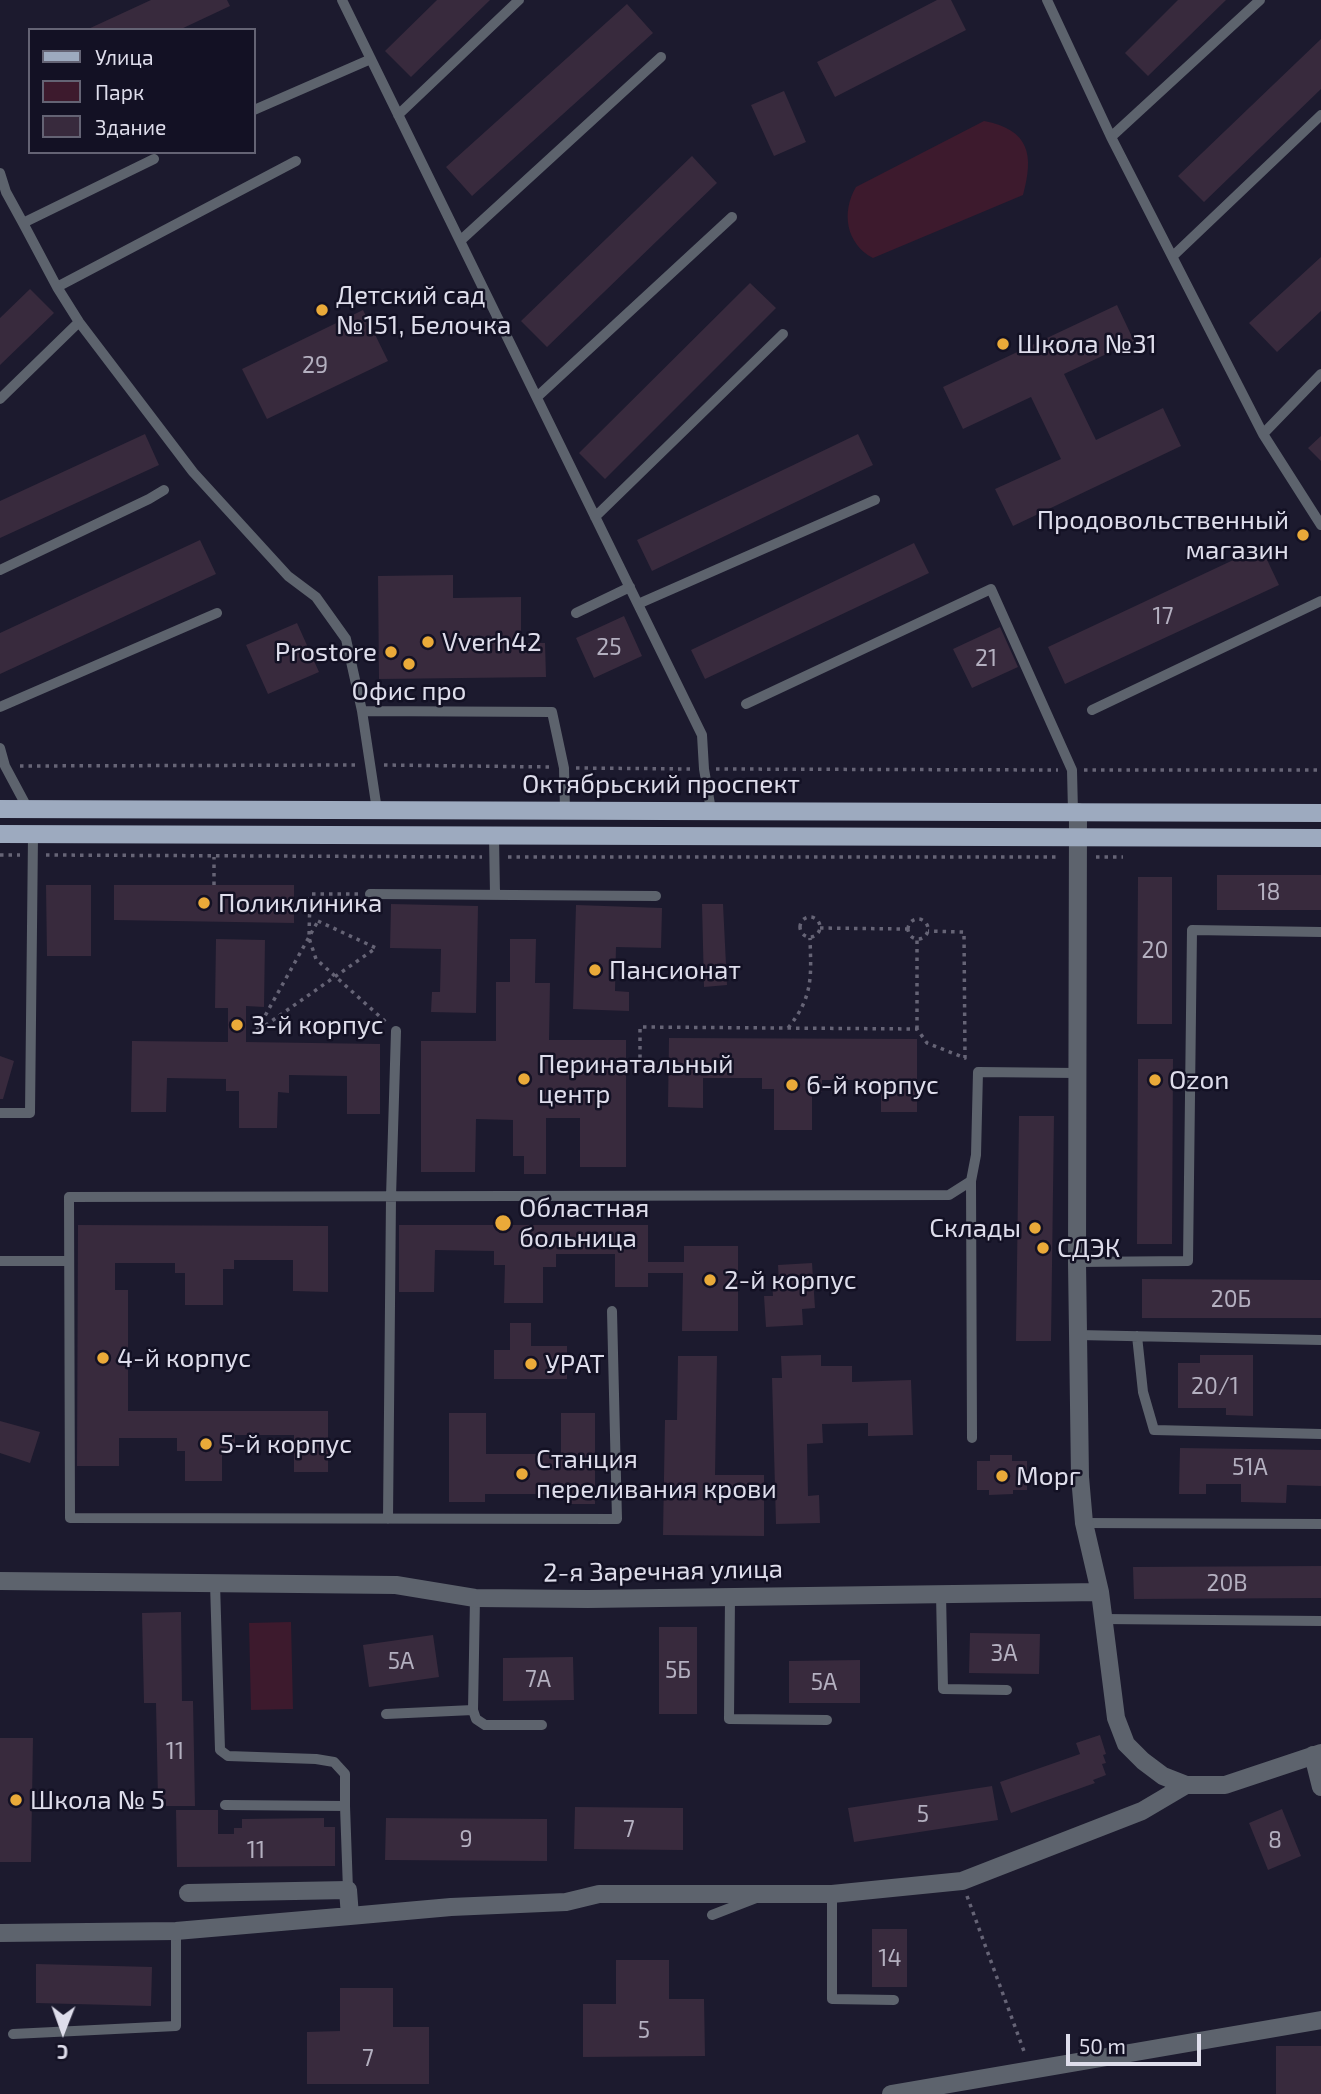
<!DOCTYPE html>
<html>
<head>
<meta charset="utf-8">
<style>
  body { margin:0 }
  #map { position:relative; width:1321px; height:2094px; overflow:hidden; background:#1c1a2e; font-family:"Exo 2",sans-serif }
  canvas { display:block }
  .legend { position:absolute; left:28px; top:28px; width:228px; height:126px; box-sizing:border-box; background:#131124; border:2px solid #646374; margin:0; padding:9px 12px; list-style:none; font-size:21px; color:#deddeb }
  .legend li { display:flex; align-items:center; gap:14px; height:35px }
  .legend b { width:35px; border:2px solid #646374 }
  .north { position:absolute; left:28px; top:1996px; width:70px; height:70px; -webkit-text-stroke:5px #131124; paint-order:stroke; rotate:181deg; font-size:19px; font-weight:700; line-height:28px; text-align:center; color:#deddeb }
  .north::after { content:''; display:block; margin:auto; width:24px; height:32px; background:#deddeb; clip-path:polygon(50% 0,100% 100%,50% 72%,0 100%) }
  .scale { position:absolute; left:1066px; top:2034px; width:135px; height:32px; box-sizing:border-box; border:4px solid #deddeb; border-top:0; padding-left:9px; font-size:21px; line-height:24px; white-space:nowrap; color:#deddeb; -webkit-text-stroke:5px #131124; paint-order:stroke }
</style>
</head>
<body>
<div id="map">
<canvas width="1321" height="2094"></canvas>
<ul class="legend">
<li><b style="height:9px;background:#9daabf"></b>Улица</li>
<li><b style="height:19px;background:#3d1a2d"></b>Парк</li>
<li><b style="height:19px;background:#382a3d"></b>Здание</li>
</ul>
<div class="north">С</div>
<div class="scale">50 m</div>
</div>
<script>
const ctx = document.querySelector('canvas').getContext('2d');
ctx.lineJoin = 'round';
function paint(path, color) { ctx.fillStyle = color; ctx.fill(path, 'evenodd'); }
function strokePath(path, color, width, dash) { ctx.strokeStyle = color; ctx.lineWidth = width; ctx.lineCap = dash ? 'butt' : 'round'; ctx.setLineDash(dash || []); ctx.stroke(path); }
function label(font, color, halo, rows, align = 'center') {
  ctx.font = font + ' "Exo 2",sans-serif'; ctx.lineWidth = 5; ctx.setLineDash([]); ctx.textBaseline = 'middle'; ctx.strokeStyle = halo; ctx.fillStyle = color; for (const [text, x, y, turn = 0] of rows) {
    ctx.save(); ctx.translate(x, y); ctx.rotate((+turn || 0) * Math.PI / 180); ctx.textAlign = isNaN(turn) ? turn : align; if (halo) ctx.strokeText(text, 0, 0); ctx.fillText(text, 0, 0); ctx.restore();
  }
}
paint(new Path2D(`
  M984,121C1030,130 1034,155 1023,195L873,258C846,244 841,212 856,187Z
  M291,1622L293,1709L251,1710L249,1623Z`), '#3d1a2d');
paint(new Path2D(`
  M151,0H227L230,6L179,30H86Z
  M437,0H490L411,77L385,51Z
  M937,0H951L966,30L835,97L817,62Z
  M1178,0H1226L1148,76L1125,53Z
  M627,4L653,33L472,196L446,167Z
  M1321,39V89L1204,202L1178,176Z
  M784,91L806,142L774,156L751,105Z
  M692,156L717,183L547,347L521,321Z
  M1321,257V311L1277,352L1249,323Z
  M750,283L776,308L605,479L579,453Z
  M30,289L54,313L0,365V318Z
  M1117,305L1134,341L1064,374L1096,440L1163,408L1181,446L1013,526L995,489L1061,459L1031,397L963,429L943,387Z
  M363,310L388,361L267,419L242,369Z
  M145,434L159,465L0,538V501Z
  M858,434L873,465L652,571L637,540Z
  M1321,436V461L1308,448Z
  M200,540L216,574L0,674V633Z
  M914,543L929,573L705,679L691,650Z
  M1261,547L1279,585L1065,684L1048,647Z
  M453,575V598L521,597V643H545L546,677L379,679L378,576Z
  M624,616L642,656L594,678L576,638Z
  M297,623L319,672L268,694L246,645Z
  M1000,627L1018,667L972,688L953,649Z
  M1217,875H1321V910H1217Z
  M1138,877H1172V1024H1137Z
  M46,885H91V956H47Z
  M114,885H294V923L114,920Z
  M391,904L478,906L476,1013L431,1012L432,992H440L441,949L390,948Z
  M702,904H723L727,985L704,987Z
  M576,905L662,908L661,948L616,947L615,991L629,992V1011L573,1009Z
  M216,939L265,940L264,1007L246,1006V1042L380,1044V1114H347V1076L289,1075V1093L278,1092L277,1128H239V1091H226V1079L167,1078L166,1112H131L132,1041L228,1042V1008H215Z
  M510,939H536L535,983H550L549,1040H626V1167H580V1118H546V1174H524V1156H513V1120L476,1119L475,1172H421V1041H496V982H510Z
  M669,1038L917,1039V1112H881V1080H822V1092L812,1091V1130H774V1089H762V1078H703V1108L668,1107Z
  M0,1056L14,1061L3,1099H0Z
  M1138,1059H1173L1172,1244H1137Z
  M1019,1116H1054L1051,1341H1016Z
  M78,1225L328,1226V1292L293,1291V1260H234V1269H223V1305H185V1273H175V1263H115V1290H128V1411H328V1472H294V1435H235V1450H222V1481H185V1451H177V1438H119V1466H77Z
  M399,1225H648V1262H684V1246H738V1331H682L683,1273H648V1287H615V1254H556V1267H543V1303H504L505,1265H494V1251L435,1250L434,1292H399Z
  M812,1263L815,1308L802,1309L803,1325L766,1327L764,1296H773L772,1282H779L778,1265Z
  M1142,1279L1321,1280V1318H1142Z
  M510,1323H531V1346H567V1379H494V1350H510Z
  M821,1355V1366H852V1382L911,1380L913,1435L868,1436V1423L822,1424L823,1443L807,1444L808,1496L819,1495L820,1523L776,1524L772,1378H782L781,1356Z
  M1200,1355H1253V1416L1226,1415V1408H1178V1363H1200Z
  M678,1356H717L715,1475H764V1536L663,1535L665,1420H677Z
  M449,1413H486V1454H561V1413H595V1504H565V1494H485V1502H449Z
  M0,1421L40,1432L30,1463L0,1453Z
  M1180,1448L1321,1450V1486L1287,1485L1286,1503L1241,1502V1484H1206V1494H1179Z
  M990,1455H1012V1461H1027V1490H1013V1494L989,1495V1490H977V1461H990Z
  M1321,1566V1598L1134,1599L1133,1567Z
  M181,1612L182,1701H193L195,1806H166V1799H158L156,1703H144L142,1613Z
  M659,1627H697V1714H659Z
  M970,1633L1040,1634L1039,1674L969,1673Z
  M433,1635L439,1677L369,1687L363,1645Z
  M573,1657L574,1700L503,1701V1658Z
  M860,1660V1703H789V1661Z
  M1100,1735L1106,1754L1103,1755L1106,1763L1102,1764L1106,1775L1093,1780L1095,1783L1011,1813L1000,1782L1080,1754L1076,1743Z
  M0,1738H33L31,1862H0Z
  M992,1786L998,1820L854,1842L848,1808Z
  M575,1807L683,1808V1850L574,1849Z
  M1282,1809L1301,1856L1268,1870L1249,1823Z
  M176,1810H218V1834H234V1828H242V1819L324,1818V1827H335V1866L177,1867Z
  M386,1818L547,1819V1861L385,1860Z
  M872,1929H907V1987H872Z
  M616,1960H669V1999H704L705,2056L583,2057V2004H616Z
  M36,1964L152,1967L151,2006L36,2003Z
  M340,1988H393V2027H429V2084H307V2032L340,2031Z
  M1276,2046H1321V2094H1276Z`), '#382a3d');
strokePath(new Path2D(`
  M384,765L551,767
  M20,766L358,765
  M576,768L691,769
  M716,769L1058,770
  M1084,770H1321
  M0,855H20
  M46,855L482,857
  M508,857H1060
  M1096,857H1123
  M214,885V857
  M358,894H310L309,938L316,959L387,1023
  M800 927a10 10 0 1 1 20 0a10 10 0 1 1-20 0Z
  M908 929a10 10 0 1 1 20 0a10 10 0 1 1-20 0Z
  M318,921L376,948L256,1032Z
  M820,928L907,929
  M788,1028C814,996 811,975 810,938
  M917,1029V939
  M640,1058V1027L917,1029L927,1043L965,1058L964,932L928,931
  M967,1896L1025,2054`), '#666476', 3.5, [3.5, 5]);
strokePath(new Path2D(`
  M342,0L702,735L704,769L711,810
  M1047,0L1111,137L1263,434L1321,525
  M254,110L371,59
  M398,115L519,0
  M1111,137L1260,0
  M0,173L6,192L23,223L57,287L79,322L193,472L288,576L316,597L346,639L362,711L377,810
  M23,223L154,159
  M460,241L661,57
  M1173,256L1321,115
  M57,287L296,161
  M537,397L732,217
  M0,399L79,322
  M1263,434L1321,374
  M595,517L783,334
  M0,570L149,499L164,490
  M638,604L875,500
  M576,613L630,587
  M746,704L991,589L1072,770L1073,812
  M0,707L217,613
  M1092,710L1321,601
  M362,711L552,712L564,768L565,810
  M0,748L5,766L28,809
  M494,836L495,894
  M370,894L656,896
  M0,1113H30L33,835
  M971,1181L972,1438
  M0,1261H69
  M1077,1262L1188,1261L1192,930L1321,932
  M612,1311L617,1519L70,1518L69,1197L949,1195L971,1181L976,1155L978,1072L1077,1073
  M1078,1335L1321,1340
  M1137,1336L1143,1392L1154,1430L1321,1434
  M388,1519L391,1197L396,1031
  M1084,1523L1321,1524
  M215,1583L220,1750L228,1756L316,1759L334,1762L345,1774V1806L348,1890
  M941,1594L943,1689L1007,1690
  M730,1596L729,1719L827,1720
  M1103,1619L1321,1621
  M473,1710L475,1598
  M386,1714L473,1710L476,1719L485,1725H542
  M225,1805L345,1806
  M832,1894V1999L894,2000
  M712,1915L756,1898
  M13,2034L176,2026V1931`), '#5d636d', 10);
strokePath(new Path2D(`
  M1078,812L1077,1262L1080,1477L1084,1523L1100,1592L1116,1718L1126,1744L1143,1761L1163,1776L1186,1785H1225L1321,1753
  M0,1581L396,1585L475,1598L588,1599L1100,1592
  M1313,1755L1321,1787
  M188,1893L348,1890L350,1916L451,1907L566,1902L599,1894H832L962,1881L1142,1811L1186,1785
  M0,1933L176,1931L350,1916
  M891,2094L1321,2020`), '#5d636d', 18);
strokePath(new Path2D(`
  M0,809L1321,813
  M0,834L1321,838`), '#9daabf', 18);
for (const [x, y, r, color] of [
  [322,310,7,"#eaaa39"],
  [1003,344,7,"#eaaa39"],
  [1303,535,7,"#eaaa39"],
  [428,642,7,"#eaaa39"],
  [391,652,7,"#eaaa39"],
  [409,664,7,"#eaaa39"],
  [204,903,7,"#eaaa39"],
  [595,970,7,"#eaaa39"],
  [237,1025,7,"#eaaa39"],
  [524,1079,7,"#eaaa39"],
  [1155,1080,7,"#eaaa39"],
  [792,1085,7,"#eaaa39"],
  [503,1223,9,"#eaaa39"],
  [1035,1228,7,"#eaaa39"],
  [1043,1248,7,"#eaaa39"],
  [710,1280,7,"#eaaa39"],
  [103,1358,7,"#eaaa39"],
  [531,1364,7,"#eaaa39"],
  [206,1444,7,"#eaaa39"],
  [522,1474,7,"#eaaa39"],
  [1002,1476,7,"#eaaa39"],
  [16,1800,7,"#eaaa39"]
]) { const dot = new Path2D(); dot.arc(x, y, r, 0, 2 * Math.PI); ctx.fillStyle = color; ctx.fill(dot); strokePath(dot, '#131124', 2.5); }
label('23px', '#b4b0c0', null, [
  ["29",315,365],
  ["17",1163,616],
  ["25",609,647],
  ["21",986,658],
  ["18",1269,892],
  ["20",1155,950],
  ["20Б",1231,1299],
  ["20/1",1215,1386],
  ["51А",1250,1467],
  ["20В",1227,1583],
  ["3А",1004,1653],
  ["5А",401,1661],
  ["5Б",678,1670],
  ["7А",538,1679],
  ["5А",824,1682],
  ["11",175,1751],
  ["5",923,1814],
  ["7",629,1829],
  ["9",466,1839],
  ["8",1275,1840],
  ["11",256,1850],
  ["14",890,1958],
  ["5",644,2030],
  ["7",368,2058]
]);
label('26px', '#deddeb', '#131124', [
  ["Детский сад",336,295],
  ["№151, Белочка",336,325],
  ["Школа №31",1017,344],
  ["Продовольственный",1289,520,"right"],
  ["магазин",1289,550,"right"],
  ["Vverh42",442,642],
  ["Prostore",377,652,"right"],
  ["Офис про",409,691,"center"],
  ["Поликлиника",218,903],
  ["Пансионат",609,970],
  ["3-й корпус",251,1025],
  ["Перинатальный",538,1064],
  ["центр",538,1094],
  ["Ozon",1169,1080],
  ["6-й корпус",806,1085],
  ["Областная",519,1208],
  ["больница",519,1238],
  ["Склады",1021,1228,"right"],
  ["СДЭК",1057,1248],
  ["2-й корпус",724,1280],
  ["4-й корпус",117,1358],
  ["УРАТ",545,1364],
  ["5-й корпус",220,1444],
  ["Станция",536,1459],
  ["переливания крови",536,1489],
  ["Морг",1016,1476],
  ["Школа № 5",30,1800]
], 'left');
label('26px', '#deddeb', '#131124', [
  ["Октябрьский проспект",661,784],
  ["2-я Заречная улица",663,1571,-1]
]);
</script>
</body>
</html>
